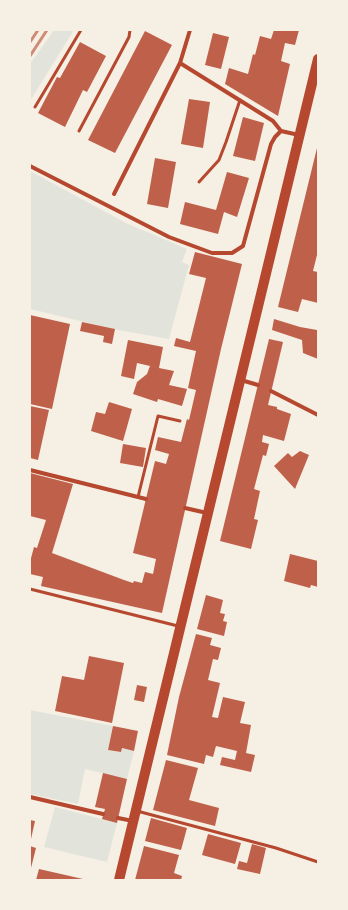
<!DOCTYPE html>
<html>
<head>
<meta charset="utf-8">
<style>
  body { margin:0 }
  #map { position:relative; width:348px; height:910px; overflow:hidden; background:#f6efe4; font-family:"Roboto Condensed",sans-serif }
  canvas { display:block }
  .frame { position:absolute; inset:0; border:31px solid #f6efe4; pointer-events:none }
</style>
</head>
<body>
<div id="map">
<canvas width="348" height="910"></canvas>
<div class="frame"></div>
</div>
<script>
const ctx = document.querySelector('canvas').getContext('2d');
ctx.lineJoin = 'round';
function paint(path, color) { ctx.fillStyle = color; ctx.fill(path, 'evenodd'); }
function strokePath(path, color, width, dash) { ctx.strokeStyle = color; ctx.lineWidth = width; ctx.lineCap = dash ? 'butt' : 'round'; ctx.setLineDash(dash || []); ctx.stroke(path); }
paint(new Path2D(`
  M54,30H74L30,101V64Z
  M30,171L126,223L187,249L182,262L189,265L169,339L118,330L30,309Z
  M30,710L113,726L108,750L121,752L122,748L134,751L127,779L85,769L78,804L30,794Z
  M55,807L117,823L107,862L44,847Z`), '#e2e4dc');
paint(new Path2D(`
  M274,30H299L295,45L285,43L281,61L290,64L278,116L225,84L229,68L248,74L253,54L255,55L260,36L271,39Z
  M145,31L172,45L115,153L88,140Z
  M213,33L229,37L221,69L205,65Z
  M80,42L106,56L87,92L83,90L65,127L38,113L57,77L60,78Z
  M189,99L210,102L203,148L181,144Z
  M243,117L264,123L255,161L233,156Z
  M317,148L318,251L313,271L318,272V303L302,299L298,312L278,307Z
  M155,158L176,162L168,208L147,204Z
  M227,172L249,178L237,217L224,212L218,234L180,224L185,202L216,210Z
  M195,252L242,264L221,349L162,613L41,586L43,577L30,574V562L34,547L37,548L46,520L30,516V473L73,484L52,553L124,580L133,583L134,581L142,583L145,572L153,574L156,559L133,553L155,461L166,464L169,454L155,450L158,437L181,442L187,419L189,420L196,390L188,388L196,351L174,346L176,338L190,342L206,278L189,274Z
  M30,315L70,324L52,409L30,404Z
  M274,319L300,327L317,330L318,327V359L303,353L302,340L272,330Z
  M82,322L115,329L112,344L103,342L104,336L80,331Z
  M269,339L283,342L268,405L277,407V409L291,414L284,441L263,435L262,442L269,444L266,456L263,455L254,489L260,491L254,519L258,520L251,549L220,541Z
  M128,340L163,347L159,368L174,371L169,385L187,389L182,406L158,399L157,402L133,394L137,382L147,374L150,366L137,363L134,379L121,376Z
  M109,402L132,409L123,441L91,431L96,412L105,414Z
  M30,406L49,410L38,460L30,458Z
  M123,444L146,448L143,467L120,463Z
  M300,451L309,455L295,489L274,466L288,453L292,457Z
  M290,554L318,561V587L311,585L310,588L284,581Z
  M206,595L223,600L220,613L225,614L223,621L227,622L224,636L197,629Z
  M196,634L212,638L210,645L221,648L218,660L213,659L208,680L220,683L212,717L218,718L223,697L245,702L240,723L251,725L246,753L255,755L251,772L220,765L222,757L235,760L237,751L216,746L213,757L206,755L204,764L167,755L179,697Z
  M89,656L124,663L112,723L55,711L62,676L84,680Z
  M137,685L147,687L144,702L134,700Z
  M113,726L138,731L134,751L122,748L121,752L108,750Z
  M166,760L198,768L189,800L219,808L215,826L153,810Z
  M103,773L127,779L117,823L102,819L105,809L95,807Z
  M151,818L187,828L181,850L145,841Z
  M30,820L35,821L31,839H30Z
  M208,834L241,843L235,864L202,855Z
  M252,844L266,848L260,874L237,869L239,861L247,863Z
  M30,846L36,848L31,868H30Z
  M144,846L179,855L174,873L182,876L181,880H135Z
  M39,869L83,879V880H36Z`), '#bf614a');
strokePath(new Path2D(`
  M35,107L81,30
  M79,131L129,37L130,30
  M199,182L219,160L226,142L240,100
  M138,497L158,416L180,421
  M30,589L178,626
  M137,811L276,848L318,862`), '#b5482f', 3);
strokePath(new Path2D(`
  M180,63L273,121L281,131
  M30,166L169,237L212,253H232L243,246L271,144L275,137L281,131L299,135
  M114,194L180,63L190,30
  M241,380L258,385
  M271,391L318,415
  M30,470L146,499
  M185,508L207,513
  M30,797L103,814
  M118,818L133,821`), '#b5482f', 4);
strokePath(new Path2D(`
  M119,880L318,59`), '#b5482f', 10);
strokePath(new Path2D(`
  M30,42L38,30
  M30,56L47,30`), '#cf8b77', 3);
</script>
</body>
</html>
